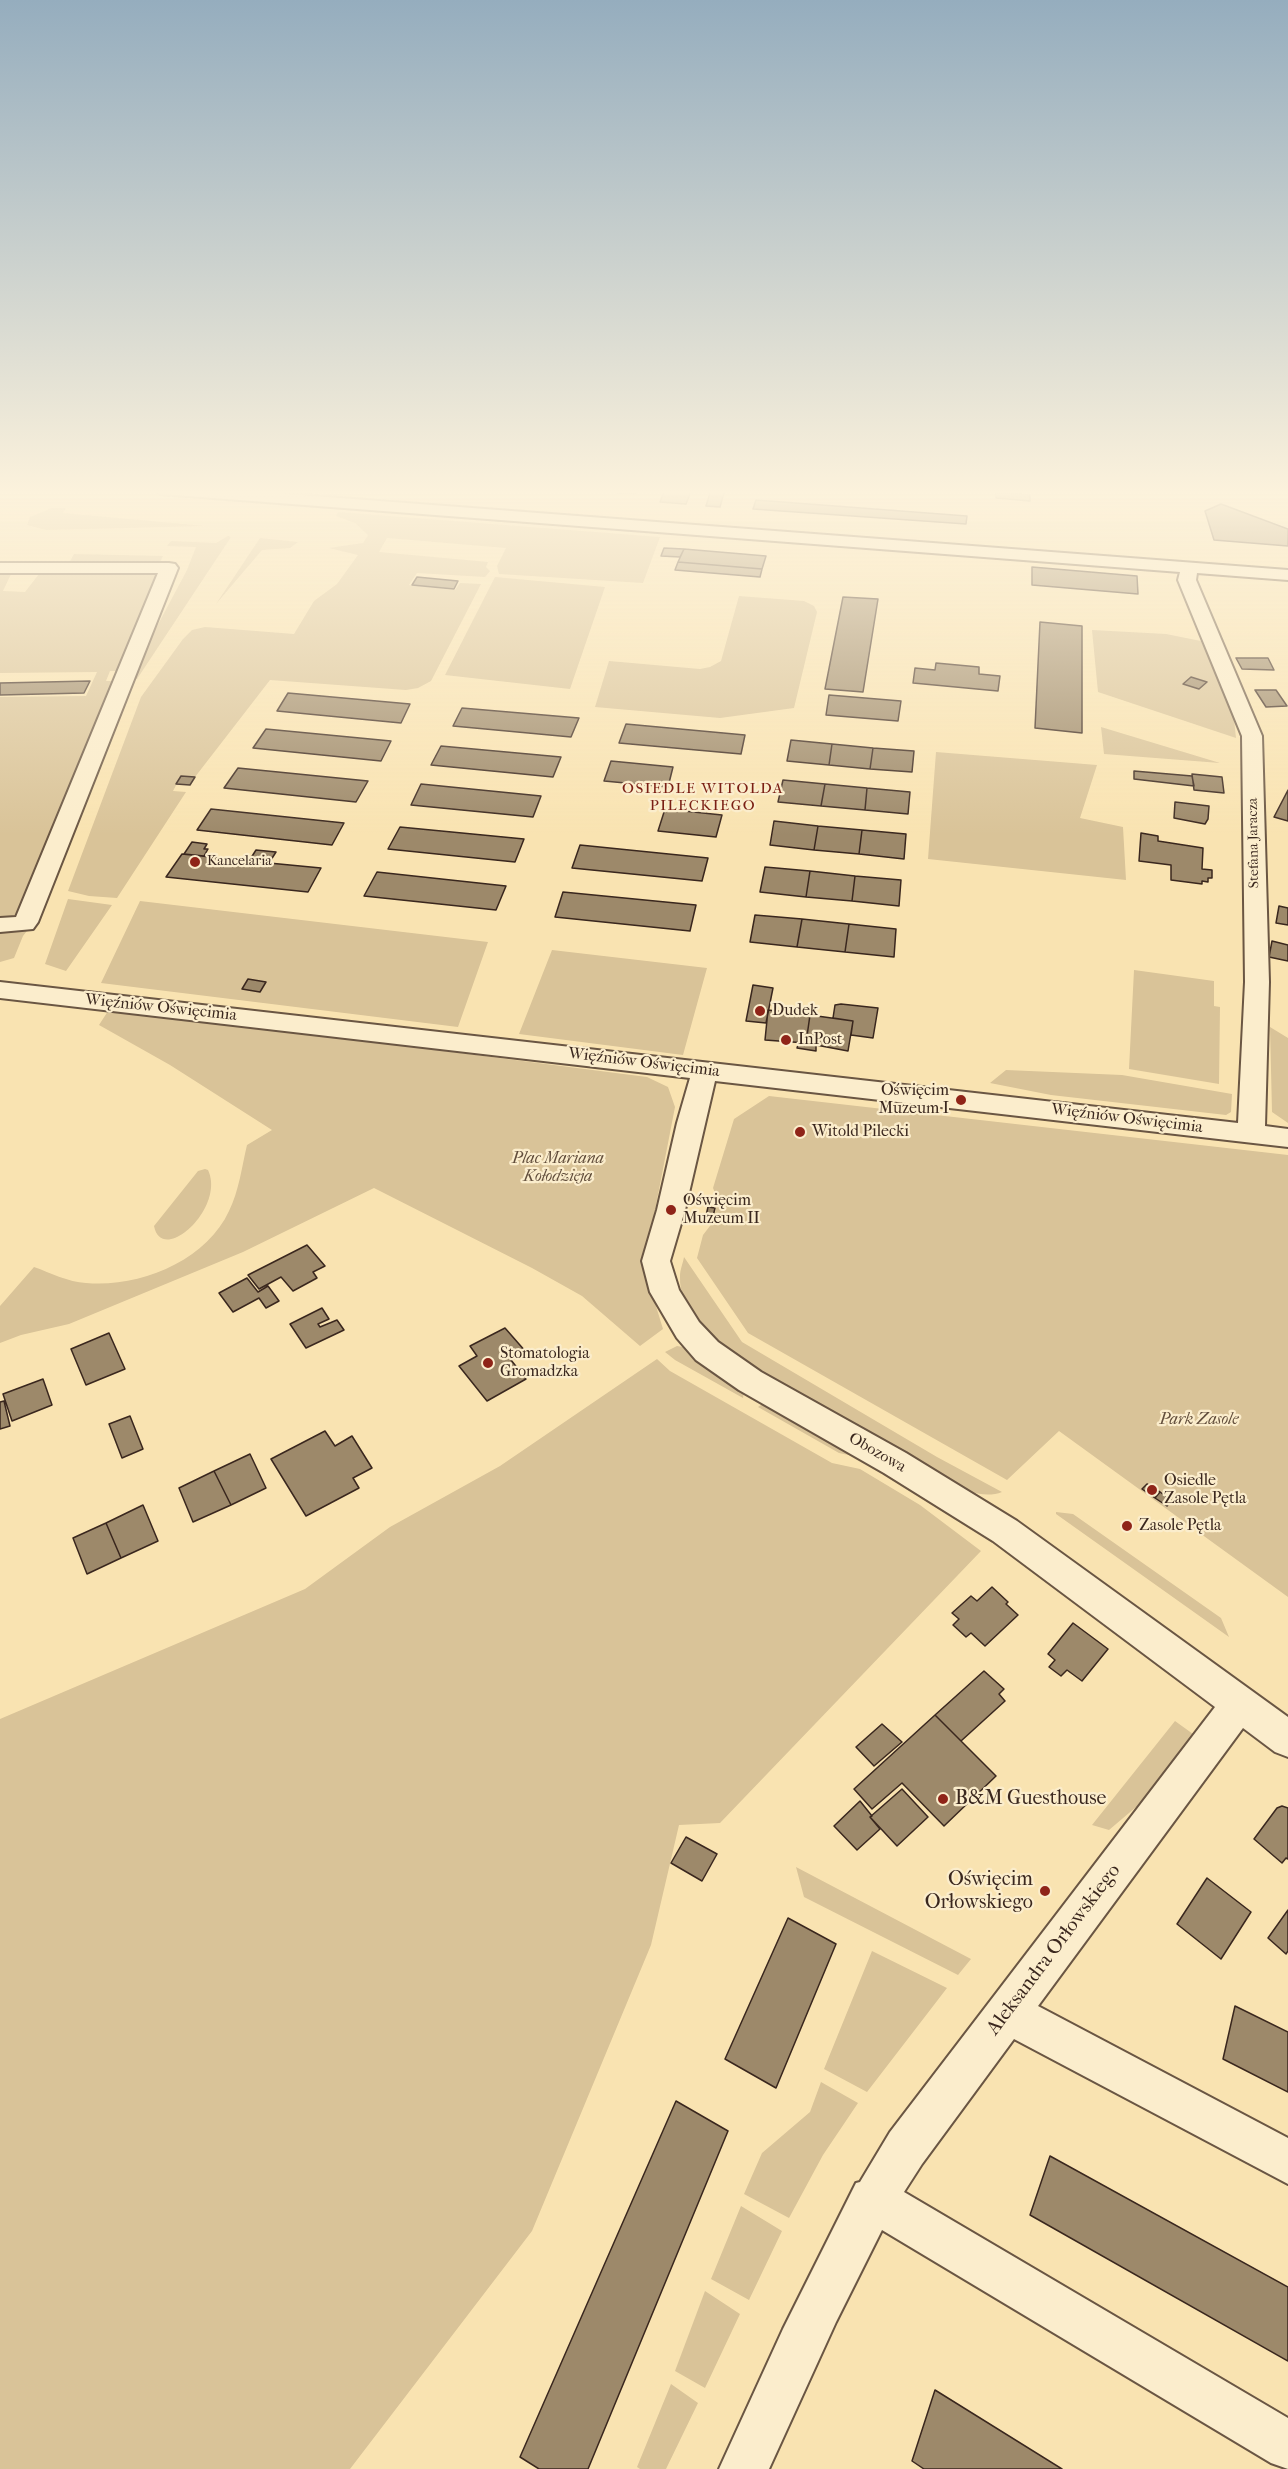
<!DOCTYPE html>
<html>
<head>
<meta charset="utf-8">
<style>
  body { margin:0 }
  canvas { display:block; background:#f9e3b1 }
</style>
</head>
<body>
<canvas width="1288" height="2469"></canvas>
<script>
const ctx = document.querySelector('canvas').getContext('2d');
ctx.lineJoin = 'round';
function paint(path, color) { ctx.fillStyle = color; ctx.fill(path, 'evenodd'); }
function strokePath(path, color, width, dash) { ctx.strokeStyle = color; ctx.lineWidth = width; ctx.lineCap = dash ? 'butt' : 'round'; ctx.setLineDash(dash || []); ctx.stroke(path); }
function label(font, color, halo, rows, align = 'center') {
  ctx.font = font + ' "IM FELL French Canon",serif'; ctx.lineWidth = 4.5; ctx.setLineDash([]); ctx.textBaseline = 'middle'; ctx.strokeStyle = halo; ctx.fillStyle = color; for (const [text, x, y, turn = 0] of rows) {
    ctx.save(); ctx.translate(x, y); ctx.rotate((+turn || 0) * Math.PI / 180); ctx.textAlign = isNaN(turn) ? turn : align; if (halo) ctx.strokeText(text, 0, 0); ctx.fillText(text, 0, 0); ctx.restore();
  }
}
paint(new Path2D(`
  M52,508H66L63,513L206,526L46,530L27,525L30,517Z
  M338,512L660,537L643,583L499,574L497,566L506,548L387,538L379,552L488,562L486,567L490,571L485,577L417,573L409,585L455,590L460,583L481,584L431,681L418,688L406,690L270,680L195,777L181,776L173,791L186,792L117,898L89,896L68,891L141,697L183,639L192,630L205,627L294,634L314,601L337,584L358,555L329,548L363,543L368,535L355,523L336,516Z
  M228,536L231,537L137,679H129L187,570L196,547L167,546L171,541L216,543Z
  M260,538L298,542L290,548L262,550L216,604Z
  M74,554L163,556L158,566L68,565Z
  M0,572H12L3,591L25,592L39,574L159,572L118,671H110L106,681H119L21,923L0,917V697L86,696L97,672L0,673Z
  M495,577L605,587L570,689L445,675Z
  M739,596L804,601L814,606L817,612L794,708L720,718L595,707L609,661L700,669L710,667L721,661Z
  M1092,630L1166,634L1201,641L1233,710L1236,738L1098,692Z
  M1101,727L1220,763L1104,754Z
  M936,752L1097,765L1080,818L1123,827L1126,880L928,859Z
  M68,899L112,905L66,971L45,964Z
  M140,901L488,942L458,1027L101,983Z
  M30,927L23,936L14,958L0,962V928Z
  M552,950L707,968L683,1055L519,1034Z
  M1134,970L1214,981V1006L1220,1007L1219,1084L1129,1069Z
  M110,1008L647,1077L668,1087L675,1107L644,1267L663,1329L640,1346L582,1296L532,1268L374,1188L243,1252L69,1324L21,1335L0,1343V1306L34,1267C51,1273 68,1282 86,1283C139,1288 206,1261 229,1211C239,1191 242,1166 247,1145L272,1130L170,1065L99,1025Z
  M1270,1027L1288,1038V1123L1272,1112Z
  M1006,1070L1122,1075L1232,1094L1231,1112L1226,1115L1051,1095L990,1083Z
  M769,1096L1288,1155V1597L1059,1431L1007,1480L748,1333L697,1258L703,1235L713,1222L718,1200L713,1188L734,1119Z
  M205,1169L208,1170C226,1208 162,1266 154,1226L198,1171Z
  M684,1257L742,1342L937,1457L1002,1492C992,1496 979,1495 969,1491L745,1363C719,1344 678,1313 680,1276C680,1270 683,1263 684,1257Z
  M677,1346L683,1347L709,1370L744,1392L743,1398L675,1360L665,1352Z
  M657,1359L670,1371L832,1463L860,1469L920,1505L981,1551L720,1823L679,1825L651,1945L532,2231L350,2469H0V1719L305,1589L390,1527L500,1466Z
  M764,1403L858,1457L839,1453L758,1407Z
  M1056,1512L1073,1514L1221,1618L1229,1637L1056,1514Z
  M1175,1721L1193,1734L1149,1796L1109,1830L1092,1825Z
  M796,1867L971,1959L958,1975L804,1897Z
  M872,1951L947,1988L867,2092L824,2069Z
  M821,2082L858,2103L823,2155L789,2218L744,2194L762,2153L810,2112Z
  M741,2206L782,2231L749,2300L711,2279Z
  M705,2291L740,2314L705,2388L675,2371Z
  M671,2384L698,2403L666,2469H640L637,2467Z`), '#d9c398');
const building = new Path2D(`
  M578,489H637L634,494Z
  M665,489H692L686,504L660,502Z
  M711,489H725L720,507L706,506Z
  M996,493L1030,495V501L996,498Z
  M756,500L967,516L966,524L753,509Z
  M1221,504L1288,529V546L1214,540L1205,511Z
  M664,548L684,549L680,557L661,556Z
  M684,549L766,556L762,569L678,562Z
  M678,562L762,569L760,577L675,570Z
  M1032,567L1137,576L1138,594L1032,585Z
  M417,577L458,581L454,589L412,585Z
  M843,597L878,599L863,692L825,689Z
  M1040,622L1082,626V733L1035,728Z
  M1236,658H1268L1274,670L1242,669Z
  M936,663L979,667V674L1000,676L998,691L913,683L915,668L935,670Z
  M1191,677L1207,682L1199,689L1183,684Z
  M90,681L84,693L0,695V683Z
  M1255,690H1276L1287,706L1266,707Z
  M288,693L410,704L401,723L277,711Z
  M829,695L901,701L898,721L826,715Z
  M462,708L579,718L571,737L453,726Z
  M626,724L745,735L741,754L619,743Z
  M266,729L391,741L381,761L253,748Z
  M791,740L832,744L829,765L787,761Z
  M832,744L873,748L870,769L829,765Z
  M441,746L561,757L553,777L431,765Z
  M873,748L914,751L912,772L870,769Z
  M611,761L673,767L668,787L604,781Z
  M238,768L368,781L356,802L224,788Z
  M1134,771L1192,776L1194,786L1134,779Z
  M1192,774L1222,777L1224,793L1194,790Z
  M181,776L195,777L190,785L176,784Z
  M783,780L825,784L821,806L778,802Z
  M421,784L541,796L533,817L411,805Z
  M825,784L867,788L865,810L821,806Z
  M867,788L910,792L908,814L865,810Z
  M1288,790V821L1274,817Z
  M1175,802L1209,806L1208,819L1205,824L1174,818Z
  M211,809L344,823L332,845L197,830Z
  M665,809L722,815L716,837L658,831Z
  M774,821L818,826L814,850L770,845Z
  M818,826L862,830L859,854L814,850Z
  M400,827L524,839L515,862L388,849Z
  M862,830L906,834L904,859L859,854Z
  M1141,833L1158,836V841L1203,848L1202,869L1212,870V878H1208V882L1202,881V884L1171,880V865L1139,861Z
  M192,842L207,844L204,849H208L204,856L184,854Z
  M580,845L708,858L702,881L572,868Z
  M256,850L276,852L269,863L321,868L308,892L166,877L182,854L249,861Z
  M765,867L810,871L806,897L760,892Z
  M810,871L855,876L852,901L806,897Z
  M377,872L506,886L496,910L364,896Z
  M855,876L901,880L899,906L852,901Z
  M563,892L696,905L690,931L555,917Z
  M1279,906L1288,908V925L1276,923Z
  M755,915L802,919L797,947L750,942Z
  M802,919L849,924L845,952L797,947Z
  M849,924L896,929L894,957L845,952Z
  M1272,941L1288,945V961L1269,957Z
  M248,979L266,982L260,992L242,989Z
  M753,985L773,988L766,1023L746,1021Z
  M841,1004L878,1008L873,1038L851,1035L853,1021L833,1018L835,1005Z
  M768,1010L810,1015L806,1043L765,1040Z
  M810,1015L853,1021L848,1051L816,1045V1051L797,1048L799,1042L806,1043Z
  M708,1207L715,1208L712,1221L705,1220Z
  M307,1245L325,1266L313,1272L317,1278L293,1291L281,1277L259,1289L248,1275Z
  M247,1278L258,1292L268,1286L279,1301L266,1308L259,1298L233,1312L219,1293Z
  M322,1308L329,1319L318,1324L320,1327L337,1320L344,1330L306,1348L290,1324Z
  M505,1328L526,1352L511,1360L526,1379L487,1401L459,1366L477,1356L470,1346Z
  M109,1333L125,1369L86,1385L71,1349Z
  M43,1379L52,1405L12,1421L3,1394Z
  M4,1401L10,1426L0,1429V1402Z
  M130,1416L143,1449L122,1458L109,1424Z
  M325,1431L335,1446L352,1436L372,1468L353,1478L359,1488L306,1516L271,1459Z
  M250,1454L266,1488L231,1505L214,1471Z
  M214,1471L231,1505L193,1522L179,1488Z
  M1147,1484L1160,1492L1155,1498L1142,1489Z
  M1160,1492L1171,1500L1167,1506L1155,1498Z
  M143,1505L158,1541L121,1558L106,1523Z
  M106,1523L121,1558L87,1574L73,1538Z
  M992,1587L1008,1602L1006,1604L1018,1615L985,1646L971,1633L966,1637L953,1625L959,1619L952,1613L971,1596L977,1601Z
  M1073,1623L1108,1649L1082,1681L1067,1670L1061,1676L1049,1667L1055,1660L1048,1654Z
  M984,1671L1004,1689L999,1694L1005,1701L961,1741L935,1715Z
  M935,1715L996,1776L944,1826L902,1783L872,1809L854,1789Z
  M882,1724L902,1742L874,1766L856,1747Z
  M902,1789L928,1817L897,1846L870,1817Z
  M860,1801L872,1816L870,1817L880,1829L857,1850L834,1826Z
  M1282,1806L1288,1808V1859L1286,1858L1282,1863L1254,1839L1277,1808Z
  M686,1837L717,1854L702,1881L671,1863Z
  M1207,1878L1251,1912L1221,1959L1177,1924Z
  M1288,1910V1951L1286,1954L1268,1938Z
  M788,1918L836,1944L776,2088L725,2059Z
  M1235,2006L1288,2032V2092L1223,2059Z
  M676,2101L728,2131L588,2469H539L520,2457Z
  M1050,2156L1288,2287V2361L1030,2215Z
  M935,2390L1062,2469H924L912,2461Z`);
paint(building, '#9d896a');
strokePath(building, '#3a271e', 1.5);
const minor = new Path2D(`
  M153,489H222L1288,570V580L1197,573L1196,580L1262,736L1269,982L1265,1126L1288,1129V1147L715,1081L685,1210L670,1261L679,1290L699,1322L718,1342L761,1372L906,1453L1017,1521L1288,1717V1757L1275,1752L1243,1728L1038,2006L1288,2138V2184L1014,2039L922,2164L904,2192L1288,2418V2469L1271,2463L882,2230L836,2322L769,2469H719L783,2329L856,2183L860,2182L890,2132L1215,1707L993,1541L884,1473L739,1390L696,1360L677,1338L650,1292L642,1261L657,1210L677,1123L690,1078L0,998V982L1238,1123L1245,982L1242,736L1178,580L1180,572L161,494Z
  M0,563H169L175,564L178,568L38,922L33,929L0,932V918L16,917L158,573H0Z`);
strokePath(minor, '#6a5643', 4);
paint(minor, '#fbedcc');
const sky = ctx.createLinearGradient(0, 0, 0, 835);
sky.addColorStop(0, '#95adbe');
sky.addColorStop(0.59, '#fcf2dc');
sky.addColorStop(1, '#fcf2dc00');
ctx.fillStyle = sky;
ctx.fillRect(0, 0, 1288, 835);
for (const [x, y, r, color] of [
  [195,862,6,"#8f2418"],
  [760,1011,6,"#8f2418"],
  [786,1040,6,"#8f2418"],
  [961,1100,6,"#8f2418"],
  [800,1132,6,"#8f2418"],
  [671,1210,6,"#8f2418"],
  [488,1363,6,"#8f2418"],
  [1152,1490,6,"#8f2418"],
  [1127,1526,6,"#8f2418"],
  [943,1799,6,"#8f2418"],
  [1045,1891,6,"#8f2418"]
]) { const dot = new Path2D(); dot.arc(x, y, r, 0, 2 * Math.PI); ctx.fillStyle = color; ctx.fill(dot); strokePath(dot, '#fbedcc', 2); }
label('14px', '#3a271e', '#fbedcc', [
  ["Stefana Jaracza",1254,843,-91]
]);
label('14px', '#3a271e', '#fbedcc', [
  ["Kancelaria",207,862]
], 'left');
ctx.letterSpacing = '1.5px';
label('15px', '#7a1f14', '#fbedcc', [
  ["OSIEDLE WITOLDA",703,789],
  ["PILECKIEGO",703,806]
]);
ctx.letterSpacing = '0px';
label('16px', '#3a271e', '#fbedcc', [
  ["Więźniów Oświęcimia",161,1008,6],
  ["Więźniów Oświęcimia",644,1063,7],
  ["Więźniów Oświęcimia",1127,1119,7],
  ["Obozowa",877,1453,30]
]);
label('16px', '#3a271e', '#fbedcc', [
  ["Dudek",772,1011],
  ["InPost",798,1040],
  ["Oświęcim",949,1091,"right"],
  ["Muzeum I",949,1109,"right"],
  ["Witold Pilecki",812,1132],
  ["Oświęcim",683,1201],
  ["Muzeum II",683,1219],
  ["Stomatologia",500,1354],
  ["Gromadzka",500,1372],
  ["Osiedle",1164,1481],
  ["Zasole Pętla",1164,1499],
  ["Zasole Pętla",1139,1526]
], 'left');
label('italic 16px', '#624e3c', '#fbedcc', [
  ["Plac Mariana",558,1159],
  ["Kołodzieja",558,1177],
  ["Park Zasole",1199,1420]
]);
label('20px', '#3a271e', '#fbedcc', [
  ["B&M Guesthouse",955,1799],
  ["Oświęcim",1033,1880,"right"],
  ["Orłowskiego",1033,1903,"right"]
], 'left');
label('20px', '#3a271e', '#fbedcc', [
  ["Aleksandra Orłowskiego",1054,1950,-53]
]);
</script>
</body>
</html>
